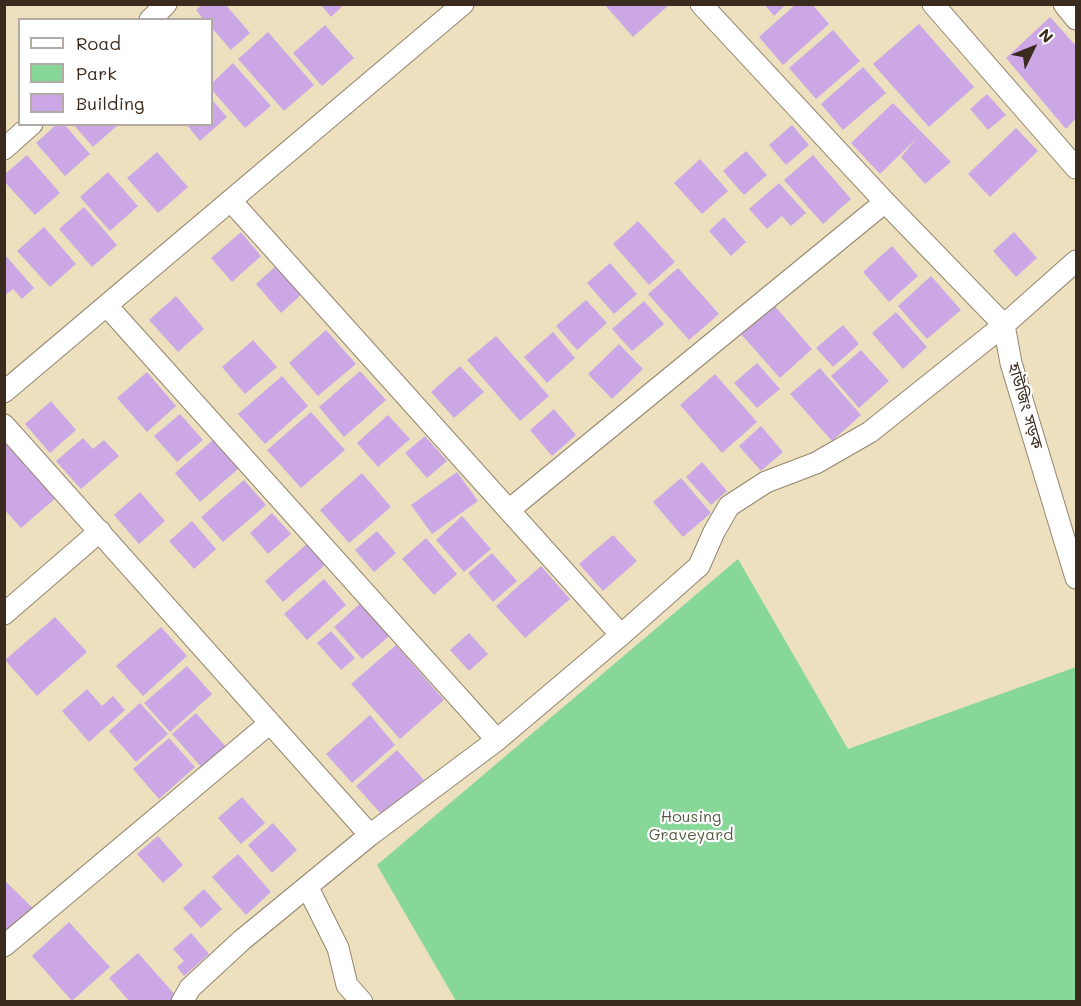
<!DOCTYPE html>
<html>
<head>
<meta charset="utf-8">
<style>
  body { margin:0 }
  #map { position:relative; width:1081px; height:1006px; overflow:hidden; background:#ede0bf; font-family:Mali,sans-serif }
  canvas { display:block }
  .frame { position:absolute; inset:0; border:6px solid #3b2a1e; pointer-events:none }
  .legend { position:absolute; left:18px; top:18px; width:195px; height:108px; box-sizing:border-box; background:#fff; border:2px solid #b1aaa5; margin:0; padding:8px 10px; list-style:none; font-size:18px; color:#3b2a1e }
  .legend li { display:flex; align-items:center; gap:12px; height:30px }
  .legend b { width:30px; border:2px solid #b1aaa5 }
  .north { position:absolute; left:1003px; top:18px; width:60px; height:60px; -webkit-text-stroke:4px #fff; paint-order:stroke; rotate:47deg; font-size:16px; font-weight:700; line-height:24px; text-align:center; color:#3b2a1e }
  .north::after { content:''; display:block; margin:auto; width:21px; height:27px; background:#3b2a1e; clip-path:polygon(50% 0,100% 100%,50% 72%,0 100%) }
</style>
</head>
<body>
<div id="map">
<canvas width="1081" height="1006"></canvas>
<div class="frame"></div>
<ul class="legend">
<li><b style="height:8px;background:#fff"></b>Road</li>
<li><b style="height:16px;background:#87d898"></b>Park</li>
<li><b style="height:16px;background:#cba8e5"></b>Building</li>
</ul>
<div class="north">N</div>
</div>
<script>
const ctx = document.querySelector('canvas').getContext('2d');
ctx.lineJoin = 'round';
function paint(path, color) { ctx.fillStyle = color; ctx.fill(path, 'evenodd'); }
function strokePath(path, color, width, dash) { ctx.strokeStyle = color; ctx.lineWidth = width; ctx.lineCap = dash ? 'butt' : 'round'; ctx.setLineDash(dash || []); ctx.stroke(path); }
function label(font, color, halo, rows, align = 'center') {
  ctx.font = font + ' Mali,"Noto Sans Bengali",sans-serif'; ctx.lineWidth = 4.5; ctx.setLineDash([]); ctx.textBaseline = 'middle'; ctx.strokeStyle = halo; ctx.fillStyle = color; for (const [text, x, y, turn = 0] of rows) {
    ctx.save(); ctx.translate(x, y); ctx.rotate((+turn || 0) * Math.PI / 180); ctx.textAlign = isNaN(turn) ? turn : align; if (halo) ctx.strokeText(text, 0, 0); ctx.fillText(text, 0, 0); ctx.restore();
  }
}
paint(new Path2D(`
  M738,559L848,749L1076,667V999L1070,1002L456,1001L377,865Z`), '#87d898');
paint(new Path2D(`
  M203,4H225L250,33L231,50L212,28V20H204L196,10Z
  M320,4H345L331,17Z
  M604,4H670L633,37Z
  M764,4H786L774,16Z
  M796,4H812L829,24L783,65L759,37Z
  M1050,17L1076,46V118L1066,129L1006,58Z
  M919,24L974,87L929,127L873,64Z
  M325,25L354,58L322,86L293,53Z
  M833,30L860,61L816,99L789,68Z
  M268,32L314,85L284,111L238,59Z
  M233,63L271,106L245,128L212,90V83Z
  M863,67L886,93L843,130L821,104Z
  M987,94L1006,115L988,130L970,109Z
  M212,100L227,117L200,141L186,124H212Z
  M893,103L951,162L925,184L901,157L916,139L880,174L851,143Z
  M57,124H64L90,154L65,176L36,143Z
  M73,124H119L93,147Z
  M792,125L809,145L786,165L769,145Z
  M1016,128L1038,151L990,197L968,174Z
  M746,151L767,175L744,195L723,171Z
  M157,152L188,187L158,213L127,178Z
  M27,155L60,193L35,215L4,181V175Z
  M813,155L851,199L823,224L784,180Z
  M700,159L728,191L702,214L674,183Z
  M108,172L138,206L110,231L80,197Z
  M779,183L806,213L791,226L782,216L767,229L749,209Z
  M84,207L117,245L92,267L59,229Z
  M724,217L746,242L731,256L709,231Z
  M638,221L675,262L649,285L613,244Z
  M44,227L76,264L50,287L17,251Z
  M241,232L261,256L232,282L211,258Z
  M1014,232L1037,258L1016,277L993,251Z
  M892,246L918,276L889,302L863,272Z
  M6,256L34,288L22,299L13,289L4,296V258Z
  M610,263L637,294L614,314L587,283Z
  M277,265L302,294L281,313L256,284Z
  M678,268L719,314L689,340L648,294Z
  M931,276L961,310L927,339L898,306Z
  M176,296L204,329L178,352L149,320Z
  M586,300L607,323L577,350L556,326Z
  M644,301L664,324L632,351L612,329Z
  M773,304L812,349L780,378L740,333Z
  M896,312L927,347L903,369L872,333Z
  M843,325L859,344L833,367L816,348Z
  M326,330L356,364L318,396L289,363Z
  M553,332L575,358L547,383L524,357Z
  M496,336L549,396L520,421L467,360Z
  M253,340L277,367L245,394L222,367Z
  M619,344L643,369L612,399L588,374Z
  M861,350L889,381L859,408L831,376Z
  M757,363L780,389L757,408L734,383Z
  M460,366L484,392L454,418L431,392Z
  M820,368L861,415L832,441L790,394Z
  M360,371L386,400L344,437L319,407Z
  M147,372L176,406L147,432L117,398Z
  M715,374L757,422L722,453L680,405Z
  M282,376L308,406L265,444L238,414Z
  M51,401L76,430L50,453L25,424Z
  M554,409L576,435L552,456L530,430Z
  M311,412L345,450L301,488L267,450Z
  M180,414L203,440L177,462L154,436Z
  M388,415L410,439L378,467L357,443Z
  M761,426L783,452L761,471L739,446Z
  M4,436L57,497L21,528L4,509Z
  M425,436L447,461L427,478L405,453Z
  M83,438L93,449L104,440L119,456L81,489L56,461Z
  M213,440L238,469L200,502L175,473Z
  M702,462L727,491L711,505L686,477Z
  M457,472L478,501L432,534L411,505Z
  M362,473L391,507L349,543L320,510Z
  M681,478L711,513L683,537L653,502Z
  M244,480L266,505L223,542L201,517Z
  M140,492L165,521L139,544L114,515Z
  M272,513L291,534L268,554L250,533Z
  M462,516L491,549L464,572L436,540Z
  M192,521L216,549L194,569L169,541Z
  M377,531L396,553L374,572L355,550Z
  M613,535L637,561L603,591L579,564Z
  M426,538L457,574L434,595L402,559Z
  M308,543L326,564L283,602L265,581Z
  M492,553L517,581L493,602L468,573Z
  M541,566L570,599L525,638L496,606Z
  M324,579L346,605L307,640L284,614Z
  M364,600L393,633L362,659L334,627Z
  M55,617L87,652L37,696L5,660Z
  M161,627L187,656L143,696L116,666Z
  M331,631L355,658L341,670L317,643Z
  M469,633L488,654L469,671L450,650Z
  M396,645L444,700L400,739L351,684Z
  M187,666L212,694L170,732L144,703Z
  M87,689L102,706L113,696L125,710L89,742L62,711Z
  M140,703L168,734L136,762L109,731Z
  M196,713L227,748L203,769L172,734Z
  M370,715L395,745L352,783L326,754Z
  M169,738L195,767L159,799L133,769Z
  M397,750L424,780L383,816L356,786Z
  M242,797L265,823L241,844L218,818Z
  M273,823L297,850L272,873L248,845Z
  M158,836L183,865L163,883L137,854Z
  M238,854L271,892L246,915L212,877Z
  M4,880L34,909L4,940Z
  M204,889L222,909L201,928L183,908Z
  M69,922L110,967L72,1001L32,956Z
  M191,933L209,954L184,976L177,967L184,961L173,949Z
  M138,953L178,998L174,1002H130L109,978Z`), '#cba8e5');
const street = new Path2D(`
  M933,4L1076,168
  M1064,4L1076,19
  M150,20L166,4
  M4,149L32,124
  M231,201L621,635
  M1076,261L1004,325L1011,363L1076,578
  M107,306L497,740
  M4,392L463,4
  M4,425L370,835
  M509,510L885,202
  M4,614L100,531
  M308,888L338,948L347,985L362,1002
  M4,946L270,723
  M182,1002L190,988L242,940L370,835L497,740L621,635L699,566L714,532L729,506L766,482L816,463L870,432L1004,325L885,202L701,4`);
strokePath(street, '#94856e', 23);
strokePath(street, '#fff', 21);
label('16px', '#3b2a1e', '#fff', [
  ["হাউজিং সড়ক",1025,406,74]
]);
label('16px', '#525e43', '#fff', [
  ["Housing",691,817],
  ["Graveyard",691,835]
]);
</script>
</body>
</html>
